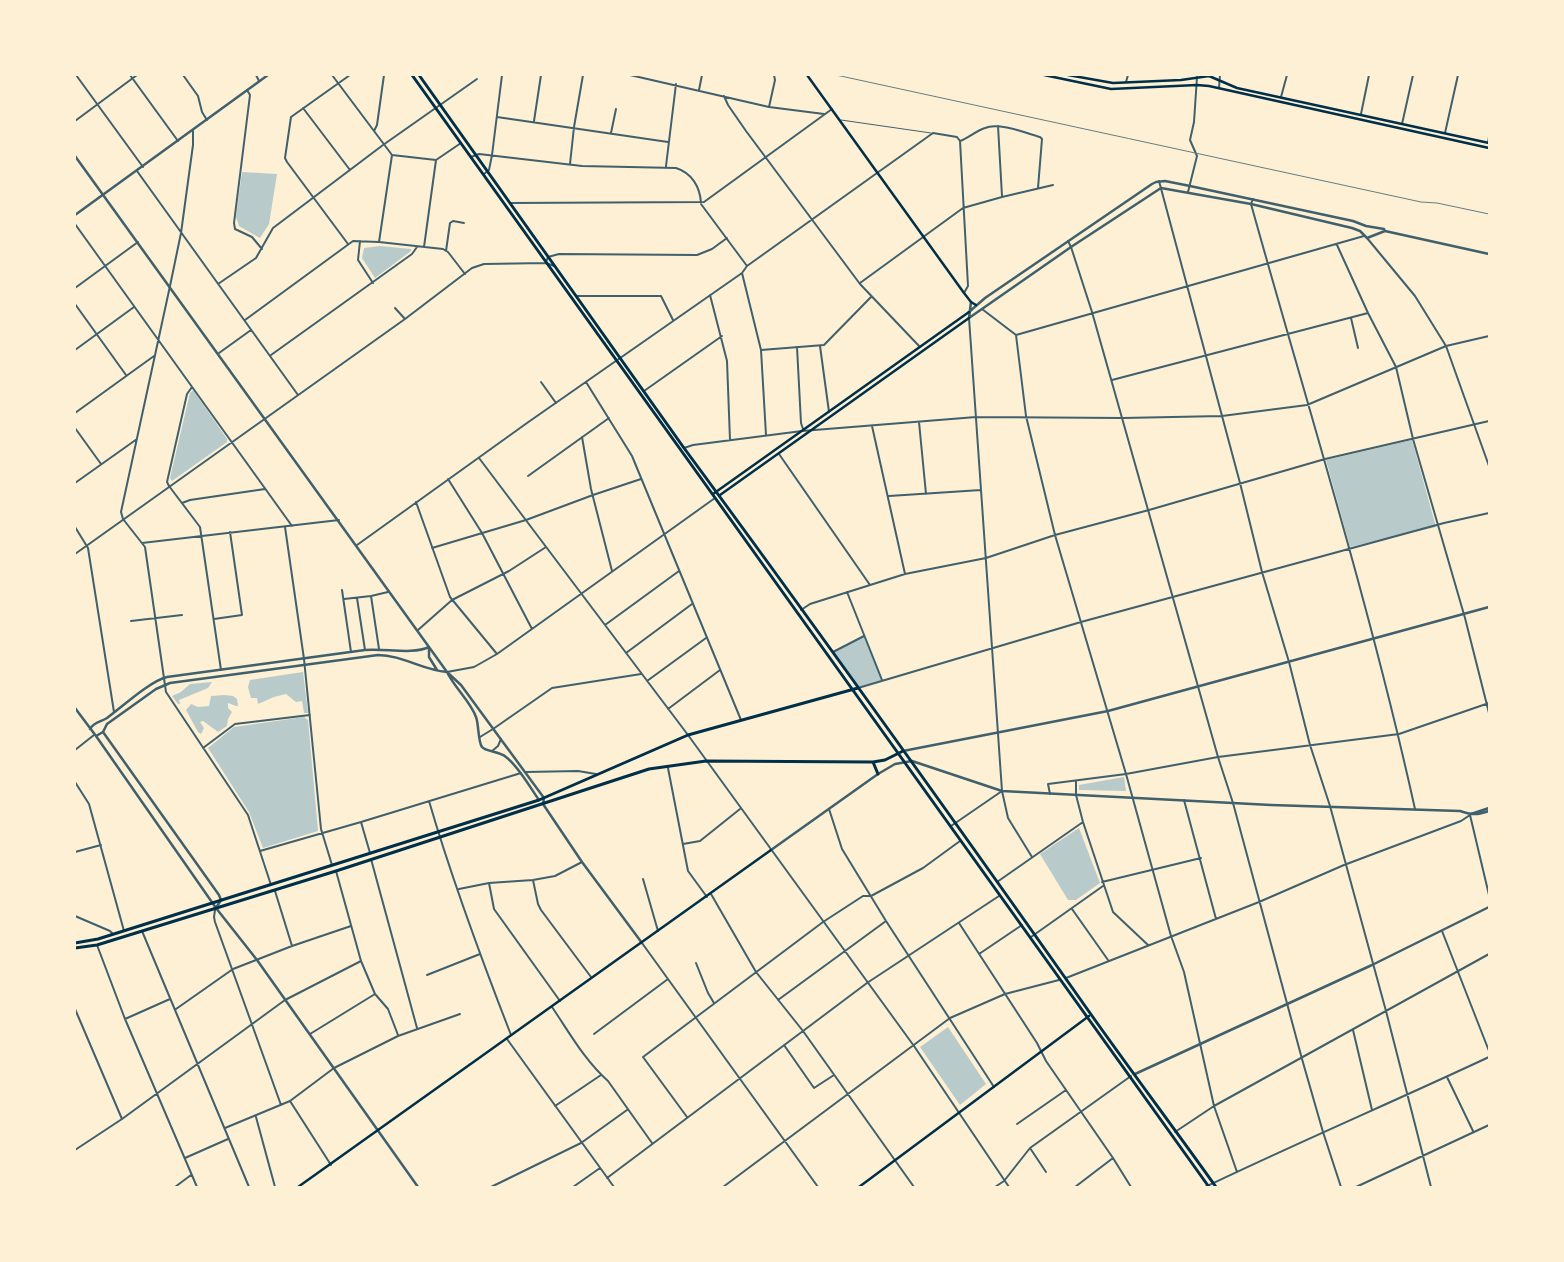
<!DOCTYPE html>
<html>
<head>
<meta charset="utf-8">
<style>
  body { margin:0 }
  #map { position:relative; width:1564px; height:1262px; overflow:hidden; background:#fdf0d5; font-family:"Fira Sans Condensed",sans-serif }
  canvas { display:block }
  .frame { position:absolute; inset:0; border:76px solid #fdf0d5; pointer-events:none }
</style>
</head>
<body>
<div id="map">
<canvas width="1564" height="1262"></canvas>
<div class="frame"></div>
</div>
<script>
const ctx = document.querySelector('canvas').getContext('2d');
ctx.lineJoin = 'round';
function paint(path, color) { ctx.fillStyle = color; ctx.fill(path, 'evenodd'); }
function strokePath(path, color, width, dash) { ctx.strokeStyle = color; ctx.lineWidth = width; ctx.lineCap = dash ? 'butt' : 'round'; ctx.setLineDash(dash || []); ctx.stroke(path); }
paint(new Path2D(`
  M242,172L277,174L269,224L260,238L239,226L236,217Z
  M380,246L411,249V251L375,278L362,258L364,248Z
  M193,390L227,439V442L172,481L170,478L190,393Z
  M1412,440L1436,527L1350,547L1326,460Z
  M864,636L882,680L858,688L832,652Z
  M303,672L308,713H304L302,701L296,702L286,694L274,697L258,704L257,698H251L248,687L250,680Z
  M212,682L208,688L179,700L180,704H178L172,696L181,692L190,684Z
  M224,695L233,696L237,699L238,706H236L228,703V708L232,712L228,719L227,726L218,732L203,721L200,722L204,728L201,734L198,732L186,710L191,704L198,707L209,706L211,696Z
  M304,717L308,720L318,831L263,848L249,812L208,748L234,727Z
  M1124,777L1126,791L1079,790V785Z
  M1079,828L1100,883L1076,900H1068L1040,854Z
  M948,1027L986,1084L960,1105L920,1047Z`), '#b9caca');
strokePath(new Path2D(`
  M841,120L931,133`), '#3f606c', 1);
strokePath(new Path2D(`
  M76,75L143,167
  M130,75L178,141
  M183,75L198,96L202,112L207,120
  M256,75L259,81
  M332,75L392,155
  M630,75L769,107L824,114
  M1126,82L1128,75
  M1219,88L1220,75
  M247,90L250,95L234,223L235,229L252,237L262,249
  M699,90L702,75
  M724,96L728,105L746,131L860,284L920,347
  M1281,97L1287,75
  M769,107L775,80L774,75
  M303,108L350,170
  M1361,114L1369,75
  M497,117L668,142
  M75,121L137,75
  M534,121L541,75
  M1402,124L1413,75
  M998,126L1002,196
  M193,131V145L181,233L170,286L121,512L123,519L145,547L166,692L248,815L271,885
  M374,131L377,125L384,75
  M611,133L616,109
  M1445,133L1458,75
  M960,141L968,286L964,293
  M960,141C968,138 976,131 985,128C998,122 1026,133 1040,137L1042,139L1038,188
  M1488,143L1489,137
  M392,155L436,160L461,143
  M471,157L479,154L582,166L676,168C692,173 700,187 701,203
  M570,164L574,127L583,75
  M666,166L676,84
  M137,171L298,395
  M484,174L489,170L492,155L502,75
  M1159,181L1240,483L1262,572L1289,662L1310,745L1330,806L1386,1011L1431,1187
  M1188,192L1197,156L1190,140L1194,122L1197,77
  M1253,199L1251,204C1307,405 1370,605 1415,809
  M510,203L704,202L832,109
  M701,204L747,266
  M75,224L292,526
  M1367,238L1415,296L1446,346L1489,466
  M360,241L358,260L373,283
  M1068,241L1071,247L1092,312L1218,757L1233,803L1302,1059L1323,1132L1341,1187
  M379,242L392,155
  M348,244L287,162L285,158L291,117L350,75
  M1337,245L1368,313L1396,367L1413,439L1465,618L1489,713
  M424,247L436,160
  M446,251L450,223L453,221L464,223
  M546,262L548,257L559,254L697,255L712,249L727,238
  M742,273L761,350L766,435
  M860,283L963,208L1002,197L1053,185
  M218,284L256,258L273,228L383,145L477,79
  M75,288L138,242
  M710,295L727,361L730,440
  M576,296H661L673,320
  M75,304L126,375
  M395,308L405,319
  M982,309L1016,335L1026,416L1055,535L1126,774L1171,936L1184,972L1214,1106L1237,1172
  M969,318L1002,791L1008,818L1032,857
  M1351,318L1358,348
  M245,320L353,241L379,242L443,249L448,252L465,274
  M1016,335L1364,236
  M820,346L829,412
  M797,347L801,423L803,429
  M75,350L134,307
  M761,350L824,345L871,297
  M219,353L251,330
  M271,355L412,254L417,247
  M1112,380L1368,313
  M541,382L556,403
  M586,382L632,456L741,720
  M192,387L187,394L167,482L169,486L200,527L221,670
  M644,391L722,336
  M75,413L154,356
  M919,422L926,494
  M872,426L905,574
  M75,428L101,464
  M582,437L591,489L612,571
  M684,448L693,445L802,431L976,417L1123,418L1222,416L1307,405L1446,346L1489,336
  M779,454L870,585
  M479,458L688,735L914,1046L1009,1187
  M528,476L609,418
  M448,479L482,533L532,629
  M75,483L137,439
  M889,496L981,490
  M416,502L450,597L497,654
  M182,503L190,500L265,489
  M75,527L88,548L114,712
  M285,527L304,659L321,829L332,865
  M142,543L339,520
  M357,545L527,423L742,273L747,266L933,133L957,137L960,141
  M432,548L526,520L593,495L641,479
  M75,554L405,319L472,268L484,264L546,263L554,266
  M342,590L351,652
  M847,592L882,680
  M371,596L379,649
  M357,598L365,650
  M344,599L371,596L388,592
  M801,610L810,604L905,574L986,558L1055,535L1149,510L1325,459L1489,421
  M214,619L242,615L230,532
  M131,621L182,615
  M605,625L679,571
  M418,630L452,600L509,571L546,547
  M833,652L864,636
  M626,653L692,604
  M447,672L474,667L497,654L715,498
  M647,681L706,638
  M858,688L1081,622L1444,523L1489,513
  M668,709L720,670
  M480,737L493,729L552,688L641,674
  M203,748L235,724L310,715
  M75,750L94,735
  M492,751L498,746L501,739
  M668,768L688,871L707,897
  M526,772L578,771L596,774
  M1076,781V795L1083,822L1113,912L1148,945
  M75,782L89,804L124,931
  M1050,794L1048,784L1126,774L1218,757L1399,734L1489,703
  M1184,800L1216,919
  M429,801C452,880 481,958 511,1035
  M829,809L842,849L886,921L994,1087
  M361,822L370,853
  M951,826L1002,791
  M683,844L700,841L740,809
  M260,851L361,822L521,773
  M75,852L101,845
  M371,859L417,1028
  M336,871L361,961L375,994L388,1009L398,1035
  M643,879L658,931
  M533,880L538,904L541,910L591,977
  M997,882L1083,822
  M1102,882L1201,858
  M489,883L494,909L560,1001
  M459,889L489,883L533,880L555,876L582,862
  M275,891L292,946
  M711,894L756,972L803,1031L914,1187
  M1072,909L1108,960
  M215,910L214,917L215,922L281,1105
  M75,916L110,931L113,934
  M959,923L1037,1043L1046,1061L1113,1158L1131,1187
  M142,931L249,1187
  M1442,931L1489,1051
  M1031,937L1103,886
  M642,943L818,1187
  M97,945L125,1019L197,1187
  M979,954L1022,925
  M696,963L708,993L714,1003
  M427,975L480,954
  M1066,978L1259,902L1344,865L1461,821L1470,815L1489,895
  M778,1000L886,921
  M552,1007C569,1032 585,1061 608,1081L652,1143
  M75,1009L122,1119
  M176,1009L233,969L292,946L351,926
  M125,1019L170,999
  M1353,1030L1372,1110
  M310,1034L375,994
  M594,1034L668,979
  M507,1039L614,1187
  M784,1045L814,1088L834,1075
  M1447,1077L1473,1131
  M290,1101L331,1165
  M555,1106L601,1075
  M256,1117L275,1187
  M687,1117L643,1057L823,922L863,896H871L923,868L960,841
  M1017,1124L1066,1090
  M225,1128L290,1101L334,1068L398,1036L460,1014
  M1175,1132L1214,1106L1489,954
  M1030,1148L1046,1172
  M75,1150L122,1119L285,1000L361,961
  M185,1158L228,1139
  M607,1178L867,983L999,896
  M175,1187L191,1175
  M491,1187L581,1143L627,1110
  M573,1187L600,1168
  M723,1187L950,1018L1005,994L1059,980
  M995,1187L1004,1181L1030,1148L1131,1076
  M1075,1187L1113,1158
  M1205,1187C1299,1142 1395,1101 1489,1057
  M1356,1187L1489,1125`), '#3f606c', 2);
strokePath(new Path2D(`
  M75,156L447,672C454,687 471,702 476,717C479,725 478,742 482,747C486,752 499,751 506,757C519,767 529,786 539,800
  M75,215L268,75
  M969,312L985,298L1152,184L1156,182L1165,181L1190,186L1353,221L1366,226L1384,229L1385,231L1489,254
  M969,318L1071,247L1161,188L1251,204L1352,228L1360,231L1367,238L1385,231
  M969,318L971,302
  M429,649V657L437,670
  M448,673L461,685L544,798L543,804
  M75,708L96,736L103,732L107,724L156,689L170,683L378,655C402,655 422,670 447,672
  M90,729C94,722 101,722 107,718C122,707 150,681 167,677L365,650C385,648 412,655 429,647
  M103,732L219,895L221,900L216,908
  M96,736L216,908L257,960L418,1187
  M903,751L1108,711L1489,607
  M543,804L582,862L642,943
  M1471,814L1489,808
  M771,850L878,774L895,764L912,761L1002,791L1271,805L1460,811C1471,815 1478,815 1489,811
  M1135,1074L1372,965L1489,907`), '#3f606c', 2.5);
strokePath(new Path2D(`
  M807,75L964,293L971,302L976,305
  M1044,75L1111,89L1197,85L1209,86L1489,148
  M1068,75L1113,83L1181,80L1209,76L1237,88L1489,143
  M713,494L969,312
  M720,495L969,318
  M298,1187L771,850
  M859,1187L1089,1016`), '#003049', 2.5);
strokePath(new Path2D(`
  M412,75L1209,1187
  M419,75L684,448C821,634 956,823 1090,1013C1131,1071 1174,1128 1216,1187
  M873,762L878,774
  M75,943L98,939L539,800L688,735L858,688
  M75,948L97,945L336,871L649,769L706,761L873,762L885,760L903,751`), '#003049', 3);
strokePath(new Path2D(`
  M836,75L1421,202L1437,203L1489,214`), '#657d81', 1);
</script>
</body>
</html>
